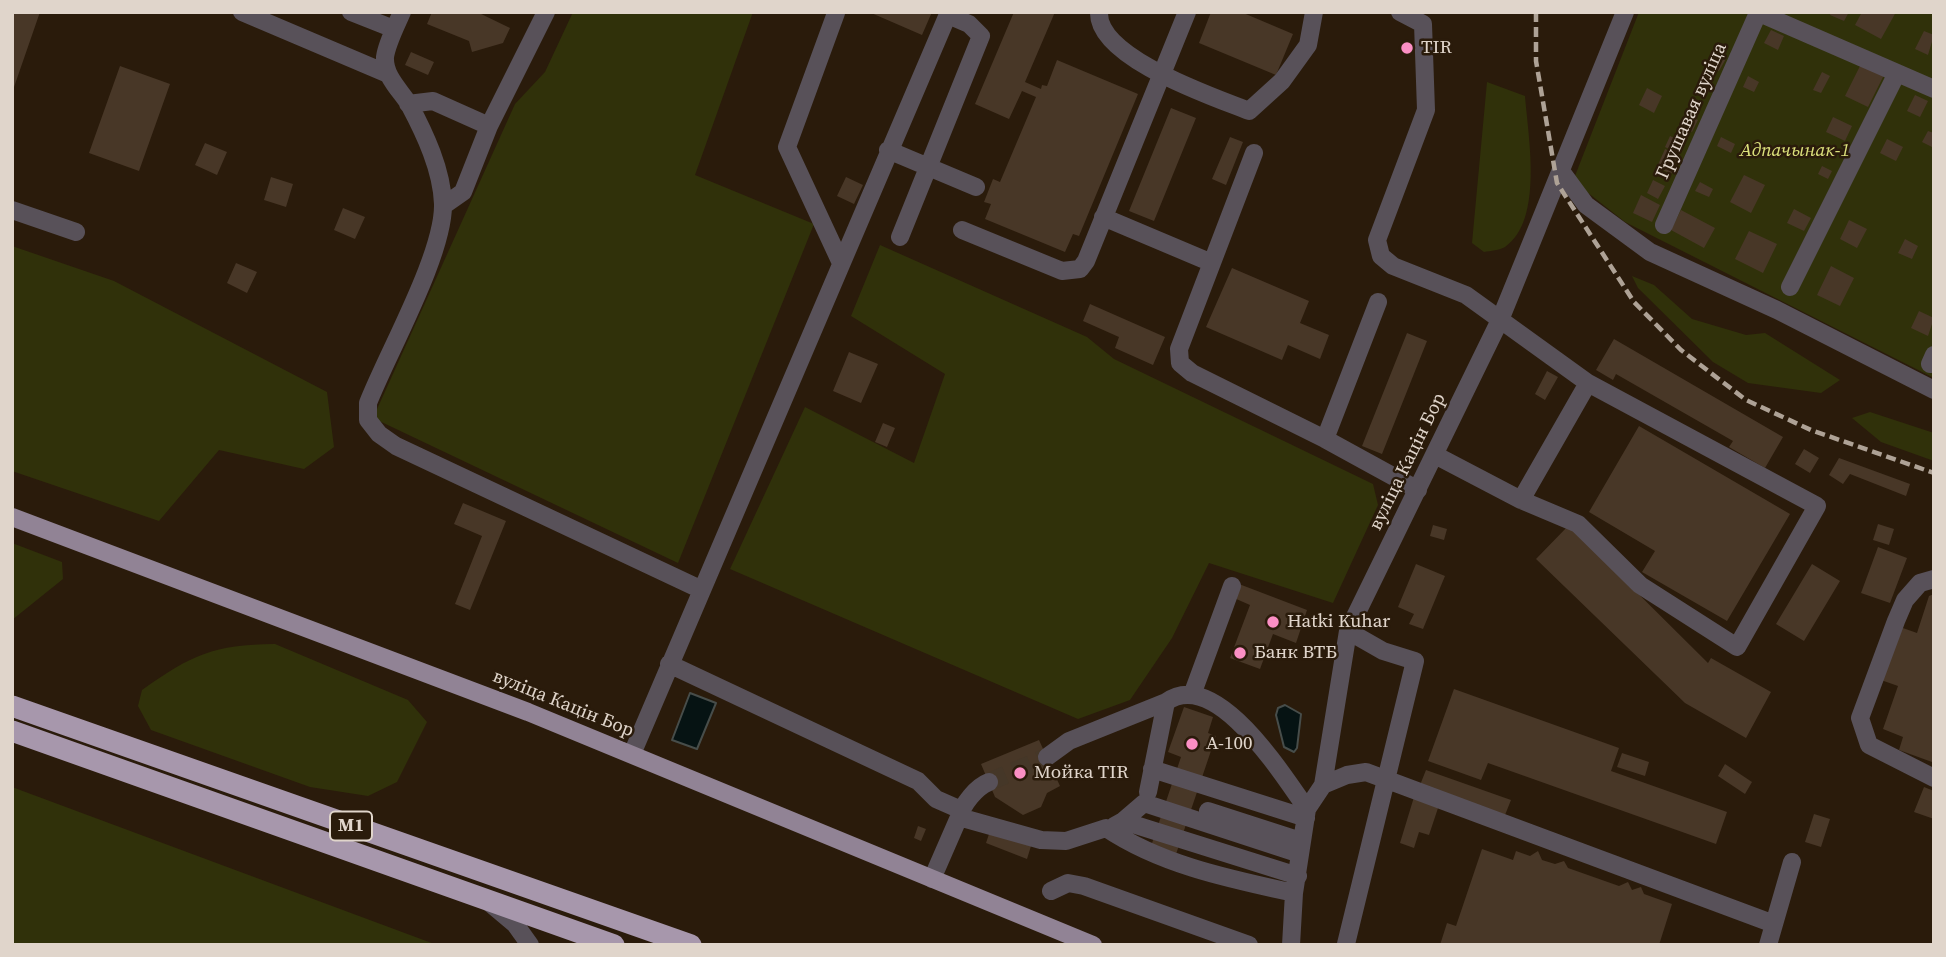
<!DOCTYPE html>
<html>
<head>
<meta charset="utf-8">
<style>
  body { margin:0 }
  #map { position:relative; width:1946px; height:957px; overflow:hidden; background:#2a1b0b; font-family:"Source Serif 4",serif }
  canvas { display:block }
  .frame { position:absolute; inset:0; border:14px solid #e0d5cb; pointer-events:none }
</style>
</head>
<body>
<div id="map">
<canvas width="1946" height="957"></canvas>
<div class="frame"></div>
</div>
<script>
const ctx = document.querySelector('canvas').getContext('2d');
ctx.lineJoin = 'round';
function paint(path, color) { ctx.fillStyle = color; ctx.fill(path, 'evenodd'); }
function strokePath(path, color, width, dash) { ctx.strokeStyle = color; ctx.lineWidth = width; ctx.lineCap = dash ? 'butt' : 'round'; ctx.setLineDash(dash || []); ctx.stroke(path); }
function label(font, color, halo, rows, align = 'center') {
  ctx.font = font + ' "Source Serif 4",serif'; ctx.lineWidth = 5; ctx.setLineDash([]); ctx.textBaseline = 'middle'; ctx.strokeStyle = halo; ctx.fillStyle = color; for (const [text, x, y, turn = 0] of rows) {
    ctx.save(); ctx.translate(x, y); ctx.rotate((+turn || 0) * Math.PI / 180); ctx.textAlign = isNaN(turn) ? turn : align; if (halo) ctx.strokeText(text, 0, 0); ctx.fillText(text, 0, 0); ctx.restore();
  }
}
paint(new Path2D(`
  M573,12H753L695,175L814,224L678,563L373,418L515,104L545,72Z
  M1639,12H1934V378L1625,222L1573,181Z
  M1487,82L1525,96C1528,136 1544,220 1505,247C1500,250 1490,251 1484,252L1472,243Z
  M880,245L1087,337L1114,359L1373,484L1378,505L1333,603L1209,563L1172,638L1130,700L1078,719L730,569L805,407L914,463L945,374L851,316Z
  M12,246L114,281L327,392L334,447L304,469L219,450L159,521L12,471Z
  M1632,276L1654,285L1692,319L1746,335L1765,333L1840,380L1821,393L1748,383L1713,362L1638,288Z
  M1870,412L1934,433V461L1881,442L1852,418Z
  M12,543L62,562L63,579L12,620Z
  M275,644L408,700L427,722L397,782L368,796L310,787L151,730L138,706L142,690C193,654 213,645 275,644Z
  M12,787L437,945L12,944Z`), '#30310a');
const water = new Path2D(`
  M690,693L716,703L697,749L672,740Z
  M1285,705L1301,714L1297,748L1294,752L1284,747L1276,715L1278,708Z`);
paint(water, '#061313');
strokePath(water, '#474d4a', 2);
paint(new Path2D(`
  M12,12H40L13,90H12Z
  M432,12H477L510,28L503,43L472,52L469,41L427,24Z
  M869,12H932L922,35Z
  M1014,12H1055L1025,82L1041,89L1042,85L1047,86L1057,60L1138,94L1079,236L1073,234L1065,252L985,219L991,204L984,202L993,179L1000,182L1036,97L1022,91L1009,119L975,104Z
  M1211,12H1241L1293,34L1276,75L1199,43Z
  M1831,12H1849L1844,21L1830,15Z
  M1862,12H1896L1881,39L1855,25Z
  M1771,30L1784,36L1778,50L1764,43Z
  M1924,31L1934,35L1928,55L1915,49Z
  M1715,51L1727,57L1719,71L1708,66Z
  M411,52L434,62L428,75L405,65Z
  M1861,64L1884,75L1868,107L1845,96Z
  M120,66L170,84L139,171L89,153Z
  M1822,72L1830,76L1821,93L1813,90Z
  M1748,76L1759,82L1754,92L1743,87Z
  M1647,88L1662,96L1654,113L1639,105Z
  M1915,95L1928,101L1920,117L1907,111Z
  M1171,108L1196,118L1154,221L1129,211Z
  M1685,114L1698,120L1692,132L1679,126Z
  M1833,117L1852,126L1845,141L1826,132Z
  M1928,131L1934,133V148L1922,142Z
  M1670,136L1685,143L1679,154L1665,147Z
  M1230,137L1243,142L1226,185L1212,179Z
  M1721,137L1735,144L1731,153L1717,146Z
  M1887,139L1903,147L1896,161L1880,153Z
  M205,143L227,152L217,175L195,165Z
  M1665,149L1680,156L1671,174L1657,167Z
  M1822,166L1832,171L1828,179L1818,174Z
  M1744,175L1765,185L1751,213L1730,202Z
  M271,177L293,184L286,207L264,200Z
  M846,177L863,185L854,204L837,196Z
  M1653,180L1665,186L1658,199L1647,193Z
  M1700,182L1713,189L1709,197L1695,191Z
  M1641,195L1660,205L1652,222L1633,213Z
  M343,208L365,217L355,239L334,230Z
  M1794,209L1811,218L1804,231L1787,223Z
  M1681,210L1715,228L1704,248L1671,230Z
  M1849,220L1867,229L1857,248L1840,239Z
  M1749,231L1777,244L1763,273L1735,259Z
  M1905,239L1918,246L1912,259L1898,253Z
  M236,263L257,272L247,293L227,283Z
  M1831,266L1854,278L1840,306L1817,295Z
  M1232,268L1309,301L1300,323L1329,335L1320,359L1288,345L1282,360L1206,327Z
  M1090,304L1165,337L1153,365L1115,348L1119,337L1083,321Z
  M1919,311L1934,318L1928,336L1911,328Z
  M1407,333L1427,341L1382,454L1362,446Z
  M1614,339L1783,437L1765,468L1729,447L1733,441L1616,374L1613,380L1596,370Z
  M849,352L878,364L861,403L833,391Z
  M1547,371L1558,377L1545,400L1535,394Z
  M883,423L895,428L887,447L875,442Z
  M1639,426L1790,514L1727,621L1642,572L1655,551L1589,512Z
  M1804,449L1819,458L1810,473L1795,464Z
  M1839,458L1910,484L1906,496L1850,474L1843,484L1829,475Z
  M463,503L506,521L470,610L455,604L482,536L454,524Z
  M1878,524L1894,529L1889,545L1873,540Z
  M1433,525L1447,529L1444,540L1430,536Z
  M1569,525L1708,663L1711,658L1771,692L1746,738L1685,703L1536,559Z
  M1878,547L1907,558L1890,603L1861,593Z
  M1416,564L1445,576L1423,629L1409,624L1414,614L1398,607Z
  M1812,564L1840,581L1804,641L1776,624Z
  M1239,584L1307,610L1296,643L1273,634L1260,669L1230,658L1250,605L1234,598Z
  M1934,594V757L1932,762L1899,750L1903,737L1883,729L1898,686L1881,680L1900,627L1917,633L1929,596Z
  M1454,689L1619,748L1611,771L1727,812L1716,844L1488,763L1481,780L1428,761Z
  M1184,707L1213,717L1208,733L1216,736L1173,863L1148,855L1181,757L1168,752Z
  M1039,740L1060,786L1047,793L1041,807L1023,815L995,797L981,764Z
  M1622,753L1649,762L1645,776L1617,767Z
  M1725,764L1752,782L1745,794L1718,776Z
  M1426,770L1511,800L1505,815L1420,785Z
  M1924,787L1934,791V819L1914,812Z
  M1414,797L1439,805L1429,835L1419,832L1414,848L1400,843Z
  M1814,814L1830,819L1821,847L1805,842Z
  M918,826L926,829L921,841L914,838Z
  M990,831L1031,846L1027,859L986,843Z
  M1482,849L1513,860L1516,851L1530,856L1538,851L1542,860L1555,864L1564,861L1568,868L1619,886L1628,882L1632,890L1641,887L1644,894L1672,904L1659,945H1440L1447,923L1456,926Z`), '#483727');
strokePath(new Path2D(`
  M989,782L1047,757`), '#453728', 18, [18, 9]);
strokePath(new Path2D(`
  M242,12L388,74
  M351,12L394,29
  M402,12C396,26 387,43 385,57C384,76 400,90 409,104C425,134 442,170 443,204C444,254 388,352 368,403V420L379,434L396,446L702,590
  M1099,12C1097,58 1214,97 1249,111L1282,81L1308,45L1314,12
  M1400,12L1423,24L1426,110L1377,240L1381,256L1393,266L1466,295L1588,383
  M1757,12L1934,89
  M836,13L787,147L840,261
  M408,104L433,101L489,126
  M888,150L976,187
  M1254,153L1179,349L1180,363L1192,373L1325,439L1378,302
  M1561,171L1586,205L1650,252L1777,310L1934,390
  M443,206L463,192L489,126L546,12
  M12,210L76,232
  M1103,217L1212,263
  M1664,225L1758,13
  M962,230L1062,271L1080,269L1086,261L1187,12
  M900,237L981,36L969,24L948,15
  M1790,287L1897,73
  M1930,364L1934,355
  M1325,439L1418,490
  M1435,455L1521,500L1578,524L1640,585L1737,647L1817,506L1588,383L1521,500
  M1934,579L1920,583L1905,600L1896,621L1860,718L1869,745L1934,778
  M669,664L918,781L936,799L961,810
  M1192,695L1232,586
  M632,754L949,12
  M1047,757L1069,741L1166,702
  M1152,769L1306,818
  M1323,785L1347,775L1366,772L1774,924
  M1148,792L1166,702C1216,666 1283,776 1307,809
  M1208,811L1301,841
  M959,817C963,804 976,787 989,782
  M1123,821L1144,803L1300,854
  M1114,826L1123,821L1298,876
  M932,879L959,817L1041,840L1066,841L1106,828C1161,865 1230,879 1294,893
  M1051,891L1068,883L1084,886L1249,945
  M490,903L515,924L530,945
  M1346,944L1415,661L1383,651L1348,631
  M1291,945L1294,893L1307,809L1323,785L1348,631L1500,320L1625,12
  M1768,945L1792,862`), '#585159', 18);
strokePath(new Path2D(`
  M12,517L528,712L1093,945`), '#918395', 18);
strokePath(new Path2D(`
  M12,706L691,945
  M12,731L614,945`), '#a797ac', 21);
strokePath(new Path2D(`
  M1536,12V61L1557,183L1634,302L1681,350L1746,400L1811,430L1934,473`), '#aea296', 4.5, [10, 5]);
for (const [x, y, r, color] of [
  [1407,48,7,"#fb8fc4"],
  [1273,622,7,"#fb8fc4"],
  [1240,653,7,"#fb8fc4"],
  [1192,744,7,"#fb8fc4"],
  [1020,773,7,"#fb8fc4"]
]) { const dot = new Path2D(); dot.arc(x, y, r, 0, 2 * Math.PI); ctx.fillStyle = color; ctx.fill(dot); strokePath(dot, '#2a1b0b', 2.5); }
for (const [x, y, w] of [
  [351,826,42]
]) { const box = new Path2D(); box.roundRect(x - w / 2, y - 14.5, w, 29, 5); ctx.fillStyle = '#2a1b0b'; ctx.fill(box); strokePath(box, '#e0d5cb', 2); }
label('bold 18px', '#e0d5cb', null, [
  ["М1",351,826]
]);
label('19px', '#e0d5cb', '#2a1b0b', [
  ["TIR",1421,48],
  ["Hatki Kuhar",1287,622],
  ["Банк ВТБ",1254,653],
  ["А-100",1206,744],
  ["Мойка TIR",1034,773]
], 'left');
label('19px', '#e0d5cb', '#2a1b0b', [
  ["Грушавая вуліца",1692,111,-66],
  ["вуліца Кацін Бор",1408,462,-64],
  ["вуліца Кацін Бор",563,704,22]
]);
label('italic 19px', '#dce17c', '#2a1b0b', [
  ["Адпачынак-1",1795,151]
]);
</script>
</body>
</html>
